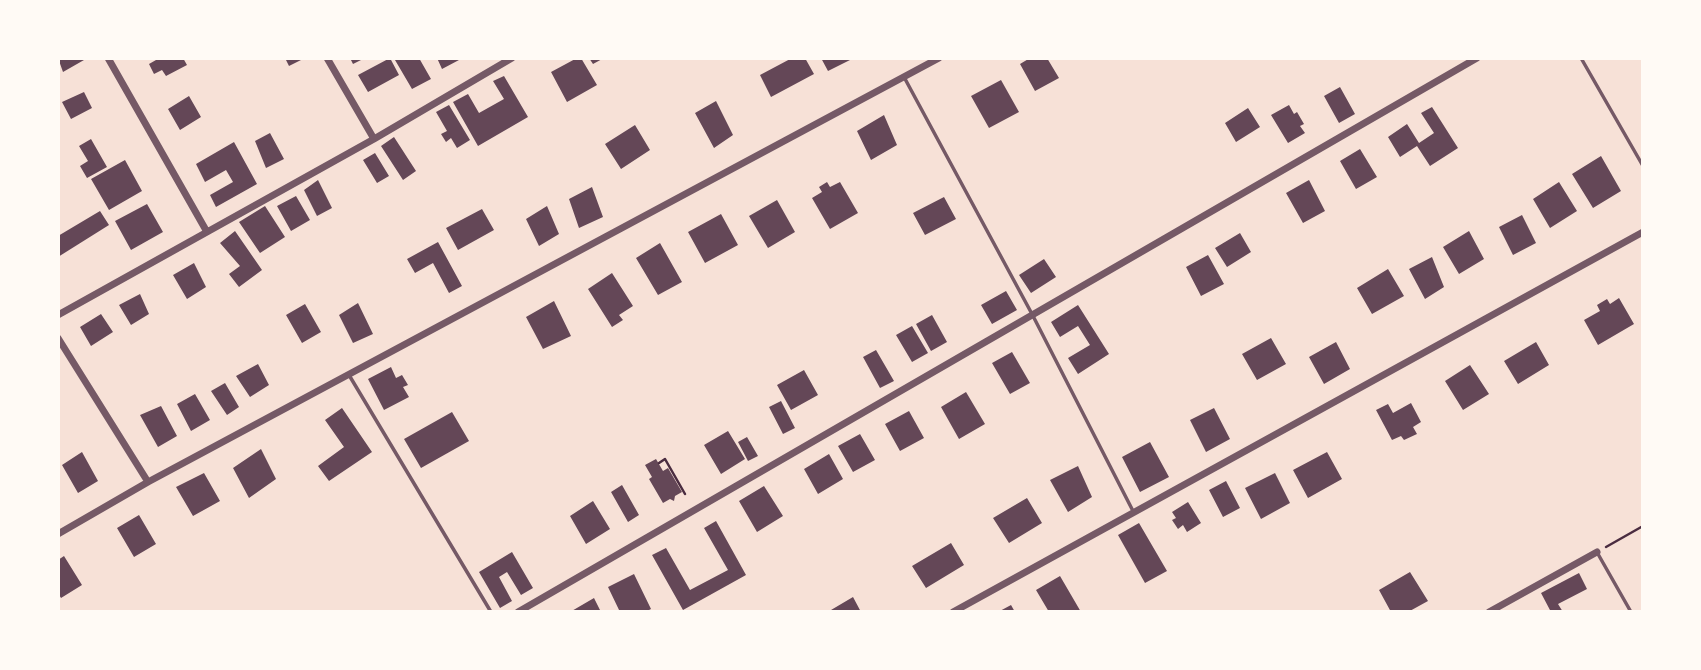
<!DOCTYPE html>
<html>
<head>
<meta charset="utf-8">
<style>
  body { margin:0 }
  #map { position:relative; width:1701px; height:670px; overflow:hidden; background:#f7e1d7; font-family:"Source Serif 4",serif }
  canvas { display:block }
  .frame { position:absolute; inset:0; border:60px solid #fffaf5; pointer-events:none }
</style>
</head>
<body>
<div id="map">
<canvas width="1701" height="670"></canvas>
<div class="frame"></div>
</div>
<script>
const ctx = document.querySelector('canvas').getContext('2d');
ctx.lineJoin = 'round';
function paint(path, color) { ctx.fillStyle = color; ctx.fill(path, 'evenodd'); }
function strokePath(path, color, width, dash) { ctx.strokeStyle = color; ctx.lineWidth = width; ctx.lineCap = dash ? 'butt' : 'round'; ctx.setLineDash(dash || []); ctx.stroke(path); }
paint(new Path2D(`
  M58,58H83L84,60L63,72Z
  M155,58H183L187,65L166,76L162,70L154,74L149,64L156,60Z
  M285,58H305L289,66Z
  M350,58H365L353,64Z
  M390,58L399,75L368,92L358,75Z
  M399,58H419L431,79L412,89L395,60Z
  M437,58H458L459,60L442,69Z
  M577,58H581L597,85L567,102L551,72Z
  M589,58H604L593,64Z
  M792,58H805L814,74L771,97L760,75Z
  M821,58H854L828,71Z
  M1030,58H1047L1059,78L1035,91L1020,64Z
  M504,76L528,117L478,146L453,102L468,94L479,113L504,99L493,81Z
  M1001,80L1019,112L989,128L971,96Z
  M1340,87L1355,114L1339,123L1324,96Z
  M84,92L92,108L71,119L62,102Z
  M189,96L201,117L180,130L168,109Z
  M716,101L733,135L714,148L695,113Z
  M449,105L470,140L457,148L451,138L446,142L441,134L447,131L436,112Z
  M1289,105L1294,114L1297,112L1304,124L1300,126L1305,133L1288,143L1271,115Z
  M1432,107L1458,148L1430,166L1417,146L1400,157L1388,137L1407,124L1419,143L1434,133L1421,113Z
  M1248,108L1260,127L1236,142L1225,123Z
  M884,115L897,145L871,160L857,131Z
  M635,125L650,150L621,169L605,144Z
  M270,133L284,159L266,168L255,141Z
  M394,137L416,171L403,180L381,146Z
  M91,139L107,167L87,178L80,166L88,161L79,146Z
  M234,142L257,184L216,207L210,195L233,182L226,170L205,182L196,164Z
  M1360,149L1377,177L1356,189L1340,161Z
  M375,153L389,176L377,183L363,160Z
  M1601,156L1621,191L1593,208L1572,174Z
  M125,160L142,191L109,210L91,179Z
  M318,180L332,208L317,216L304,190Z
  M1309,180L1325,211L1303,223L1286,193Z
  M827,182L830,187L840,182L858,213L830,229L812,198L822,192L819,187Z
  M1559,182L1577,211L1550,228L1533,199Z
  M592,187L603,217L579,228L569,199Z
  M296,196L310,220L291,231L277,206Z
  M944,197L956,219L925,235L913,213Z
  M777,200L795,232L768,248L749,216Z
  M147,204L163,232L131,250L115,221Z
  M265,206L285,237L260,253L239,222Z
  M547,206L559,234L539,246L526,219Z
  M482,209L494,230L458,250L446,228Z
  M100,211L109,225L58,257V236Z
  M721,214L738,245L705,263L688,232Z
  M1522,215L1536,243L1513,255L1499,227Z
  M235,231L262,270L239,287L229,274L240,266L220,243Z
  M1469,231L1484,259L1459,274L1443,247Z
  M1240,233L1251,252L1227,267L1215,248Z
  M438,242L462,286L449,293L433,263L415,273L407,259Z
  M660,243L682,282L658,295L636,258Z
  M1208,255L1224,284L1201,296L1186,267Z
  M1432,257L1444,287L1425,299L1409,269Z
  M1044,259L1056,277L1031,293L1019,275Z
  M194,263L206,287L187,299L173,275Z
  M1388,269L1404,296L1372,314L1357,288Z
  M612,273L633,306L619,315L623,320L612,327L588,289Z
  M1006,291L1017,310L992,324L981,305Z
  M140,294L149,314L131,325L119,305Z
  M1619,298L1634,324L1598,345L1584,320L1600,311L1597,305L1607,299L1610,304Z
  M554,301L571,336L543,349L526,317Z
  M358,303L373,334L353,343L339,315Z
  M305,304L321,332L302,343L286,315Z
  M1078,305L1109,354L1078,374L1068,358L1090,345L1078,326L1060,337L1051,322Z
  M101,314L113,332L91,346L80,327Z
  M932,315L947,342L931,351L916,324Z
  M912,326L928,353L912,362L896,335Z
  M1271,338L1286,364L1257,380L1242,354Z
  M1336,342L1350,369L1324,384L1309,357Z
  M1536,342L1549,365L1518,384L1504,361Z
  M876,350L894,381L880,388L863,357Z
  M1012,352L1030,383L1010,394L992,363Z
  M258,364L269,385L250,397L236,376Z
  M1470,365L1489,394L1463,410L1445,381Z
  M391,367L396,378L402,375L408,385L403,387L409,397L384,410L368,379Z
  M804,370L818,395L791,410L777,385Z
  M225,383L239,407L227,415L211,391Z
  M966,392L985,424L959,439L941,407Z
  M195,394L210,420L191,431L177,404Z
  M781,401L795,428L783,434L769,407Z
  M1411,403L1421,422L1413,427L1417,434L1404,440L1401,436L1392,440L1376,410L1388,404L1393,413Z
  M161,406L177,436L158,447L140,415Z
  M342,408L372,452L329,481L318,466L344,447L325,420Z
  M1214,408L1230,439L1206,452L1190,420Z
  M909,411L924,438L900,451L885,424Z
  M452,412L469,441L421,468L404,439Z
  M728,431L745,459L721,474L704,445Z
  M860,434L875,460L853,472L838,446Z
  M747,437L758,456L748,461L738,442Z
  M1150,442L1169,477L1140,492L1122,457Z
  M261,449L276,479L249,498L233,468Z
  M82,452L98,481L78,493L62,465Z
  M1327,452L1342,479L1308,498L1293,470Z
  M829,454L843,479L818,494L804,469Z
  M656,459L663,471L668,468L682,492L675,496L674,501L670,499L663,503L649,479L652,477L645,465Z
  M1078,466L1092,497L1068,512L1050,480Z
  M204,473L220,501L193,516L176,487Z
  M1275,473L1290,503L1261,519L1245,488Z
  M1226,481L1240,508L1223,517L1209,490Z
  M622,485L639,515L628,522L611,492Z
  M764,486L783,516L757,532L739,501Z
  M1027,498L1042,523L1009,543L993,518Z
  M593,501L610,529L586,544L570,516Z
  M1188,502L1201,523L1187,532L1183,525L1178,529L1172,520L1176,518L1172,512Z
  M139,515L156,544L134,557L117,528Z
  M716,521L746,575L683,610L652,555L666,548L690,590L728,570L704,528Z
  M1139,523L1167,571L1145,583L1118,535Z
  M951,543L964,565L926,588L912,566Z
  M512,552L533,588L521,595L507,572L499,577L512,601L500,608L479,572Z
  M64,556L82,585L61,598L58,593V560Z
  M1410,572L1428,601L1408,612H1391L1379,590Z
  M1579,573L1587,589L1558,604L1563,612H1551L1541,593Z
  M634,574L651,609L645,612H620L608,587Z
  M1060,576L1081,612H1049L1036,590Z
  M853,597L861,612H833L831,610Z
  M594,598L601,612H570Z
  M1011,605L1015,612H998Z`), '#644757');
strokePath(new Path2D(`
  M659,463L665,459L685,494
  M1606,547L1643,526`), '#4a2c40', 2.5);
strokePath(new Path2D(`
  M1581,58L1643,166
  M904,77L1032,314L1133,511
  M349,375L491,612
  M1598,554L1631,612`), '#755966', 3.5);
strokePath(new Path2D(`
  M108,58L207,232
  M327,58L374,139
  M58,315L374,139L512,58
  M58,338L148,482
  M58,534L148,482L939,58
  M518,612L1477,58
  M953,612L1643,232
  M1489,612L1597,552`), '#755966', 7);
</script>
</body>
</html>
